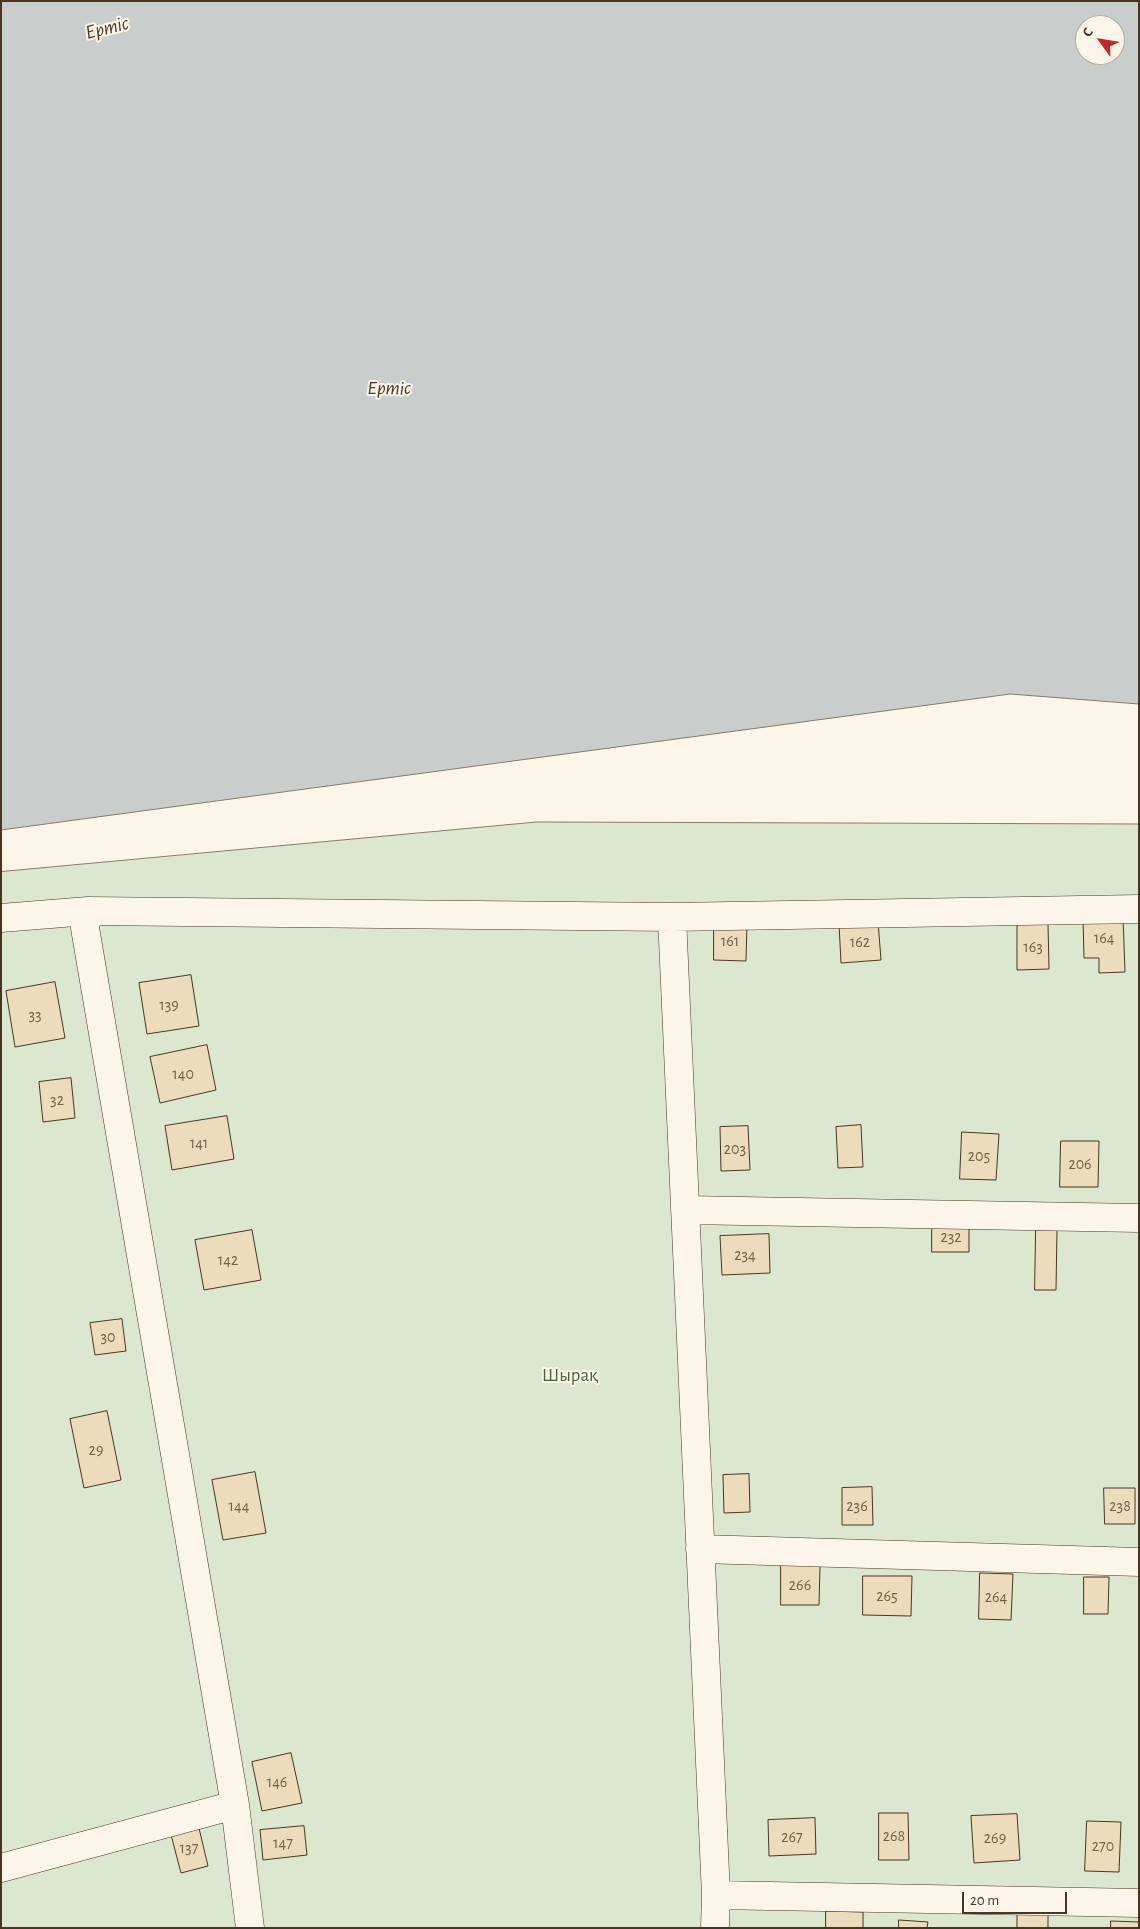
<!DOCTYPE html>
<html>
<head>
<meta charset="utf-8">
<style>
  body { margin:0 }
  #map { position:relative; width:1140px; height:1929px; overflow:hidden; background:#fbf6e9; font-family:"Alegreya Sans",sans-serif }
  canvas { display:block }
  .frame { position:absolute; inset:0; border:2px solid #4a3520; pointer-events:none }
  .north { position:absolute; left:1075px; top:15px; width:50px; height:50px; box-sizing:border-box; background:#fbf6e9; border:1px solid #b4a999; border-radius:50%; rotate:302deg; font-size:14px; font-weight:700; line-height:20px; text-align:center; color:#4a3520 }
  .north::after { content:''; display:block; margin:auto; width:18px; height:22px; background:#c62828; clip-path:polygon(50% 0,100% 100%,50% 72%,0 100%) }
  .scale { position:absolute; left:962px; top:1892px; width:105px; height:22px; box-sizing:border-box; border:2px solid #4a3520; border-top:0; padding-left:6px; font-size:15px; line-height:18px; white-space:nowrap; color:#4a3520; -webkit-text-stroke:4px #fbf6e9; paint-order:stroke }
</style>
</head>
<body>
<div id="map">
<canvas width="1140" height="1929"></canvas>
<div class="frame"></div>
<div class="north">С</div>
<div class="scale">20 m</div>
</div>
<script>
const ctx = document.querySelector('canvas').getContext('2d');
ctx.lineJoin = 'round';
function paint(path, color) { ctx.fillStyle = color; ctx.fill(path, 'evenodd'); }
function strokePath(path, color, width, dash) { ctx.strokeStyle = color; ctx.lineWidth = width; ctx.lineCap = dash ? 'butt' : 'round'; ctx.setLineDash(dash || []); ctx.stroke(path); }
function label(font, color, halo, rows, align = 'center') {
  ctx.font = font + ' "Alegreya Sans",sans-serif'; ctx.lineWidth = 4; ctx.setLineDash([]); ctx.textBaseline = 'middle'; ctx.strokeStyle = halo; ctx.fillStyle = color; for (const [text, x, y, turn = 0] of rows) {
    ctx.save(); ctx.translate(x, y); ctx.rotate((+turn || 0) * Math.PI / 180); ctx.textAlign = isNaN(turn) ? turn : align; if (halo) ctx.strokeText(text, 0, 0); ctx.fillText(text, 0, 0); ctx.restore();
  }
}
const green = new Path2D(`
  M537,822L1139,824V1928H1V872Z`);
paint(green, '#dce7d0');
strokePath(green, '#887966', 1);
const water = new Path2D(`
  M1,1H1139V704L1010,694L1,830ZM1085,25H1115V55H1085Z`);
paint(water, '#c9cecd');
strokePath(water, '#887966', 1);
const building = new Path2D(`
  M1123,917L1125,972L1099,973V958H1084L1083,918Z
  M878,921L881,960L841,963L839,924Z
  M714,922L747,923L746,961L714,960Z
  M1048,924L1049,969L1017,970V925Z
  M191,975L199,1026L147,1034L139,983Z
  M55,982L65,1038L15,1047L6,991Z
  M207,1045L216,1090L160,1103L150,1057Z
  M71,1078L75,1118L43,1122L39,1082Z
  M227,1116L234,1159L172,1170L165,1126Z
  M861,1125L863,1167L838,1168L836,1127Z
  M748,1126L750,1170L721,1171L720,1127Z
  M962,1132L999,1134L996,1180L960,1179Z
  M1061,1141H1099L1098,1187H1060Z
  M932,1221H969V1252H932Z
  M252,1230L261,1280L204,1290L195,1240Z
  M1036,1230H1057L1056,1290H1035Z
  M769,1234L770,1273L722,1275L720,1236Z
  M122,1319L126,1351L95,1355L90,1323Z
  M107,1411L121,1480L84,1488L70,1419Z
  M255,1472L266,1533L223,1540L212,1480Z
  M749,1474L750,1512L724,1513L723,1475Z
  M872,1487L873,1525H842V1488Z
  M1104,1488H1135V1524H1105Z
  M781,1565H820L819,1605H781Z
  M980,1573L1013,1574L1011,1620L979,1619Z
  M863,1576H912L911,1616L863,1615Z
  M1084,1577H1109L1108,1614H1084Z
  M291,1753L302,1803L262,1811L252,1762Z
  M879,1813H908L909,1860H879Z
  M1017,1814L1020,1860L974,1863L971,1816Z
  M815,1818L816,1854L769,1856L768,1820Z
  M1087,1821L1121,1822L1119,1872L1085,1871Z
  M198,1824L208,1866L181,1873L170,1831Z
  M304,1826L307,1855L263,1860L260,1830Z
  M826,1911L863,1912V1928H826Z
  M1048,1914V1928H1017V1915Z
  M899,1920L928,1922L927,1928H899Z
  M1111,1921L1139,1922V1928H1111Z`);
paint(building, '#ecdcbc');
strokePath(building, '#4a3520', 1);
const minor = new Path2D(`
  M88,911L85,928L235,1805L250,1928
  M672,917L716,1895L715,1928
  M1,918L88,911L672,917L1139,909
  M685,1210L1139,1218
  M700,1549L1139,1562
  M1,1868L235,1805
  M716,1895L1139,1903`);
strokePath(minor, '#4a3520', 29);
strokePath(minor, '#fbf6e9', 28);
label('16px', '#725f47', null, [
  ["164",1104,938],
  ["161",730,941],
  ["162",860,942],
  ["163",1033,947],
  ["139",169,1005],
  ["33",35,1015],
  ["140",183,1074],
  ["32",57,1100],
  ["141",199,1143],
  ["203",735,1149],
  ["205",979,1156],
  ["206",1080,1164],
  ["232",951,1237],
  ["234",745,1255],
  ["142",228,1260],
  ["30",108,1337],
  ["29",96,1450],
  ["144",239,1506],
  ["236",857,1506],
  ["238",1120,1506],
  ["266",800,1585],
  ["265",887,1596],
  ["264",996,1597],
  ["146",277,1782],
  ["268",894,1836],
  ["267",792,1837],
  ["269",995,1838],
  ["147",283,1843],
  ["270",1103,1846],
  ["137",189,1848]
]);
label('19px', '#436837', '#fbf6e9', [
  ["Шырақ",570,1375]
]);
label('italic 20px', '#4a3520', '#fbf6e9', [
  ["Ертіс",107,28,-14],
  ["Ертіс",389,388]
]);
</script>
</body>
</html>
